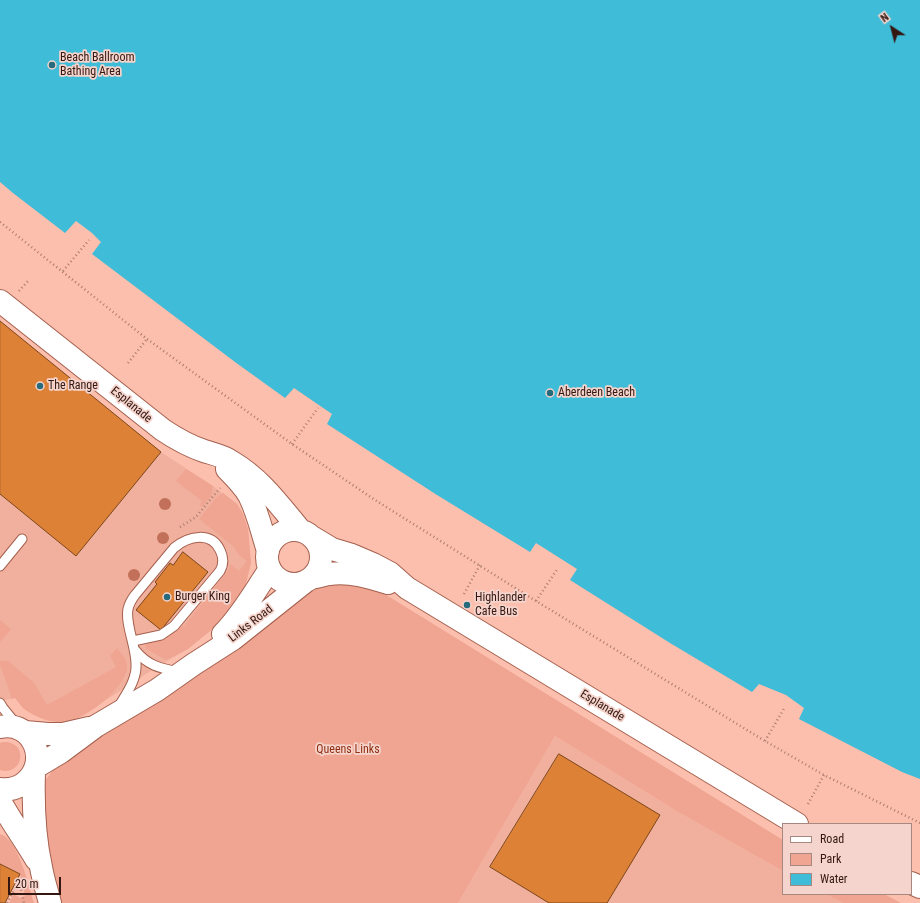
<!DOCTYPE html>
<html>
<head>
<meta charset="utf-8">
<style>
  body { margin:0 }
  #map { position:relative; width:920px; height:903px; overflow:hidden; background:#fcbfae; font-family:"Roboto Condensed",sans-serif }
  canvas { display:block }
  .legend { position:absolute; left:782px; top:823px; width:130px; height:72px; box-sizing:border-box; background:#f4d4cc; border:1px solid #a78881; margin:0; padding:5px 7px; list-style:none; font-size:12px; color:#331710 }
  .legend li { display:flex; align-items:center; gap:8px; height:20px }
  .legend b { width:20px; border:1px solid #a78881 }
  .north { position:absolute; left:872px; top:8px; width:40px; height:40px; -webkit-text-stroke:3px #f4d4cc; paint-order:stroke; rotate:324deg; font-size:11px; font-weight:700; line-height:16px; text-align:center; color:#331710 }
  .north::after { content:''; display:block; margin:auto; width:14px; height:18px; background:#331710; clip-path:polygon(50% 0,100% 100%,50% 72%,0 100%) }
  .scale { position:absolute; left:8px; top:877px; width:53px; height:18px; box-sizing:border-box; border:2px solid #331710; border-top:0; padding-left:5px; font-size:12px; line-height:14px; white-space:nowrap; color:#331710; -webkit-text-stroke:3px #f4d4cc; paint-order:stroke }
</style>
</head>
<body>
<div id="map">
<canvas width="920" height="903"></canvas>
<ul class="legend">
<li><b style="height:5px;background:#fff"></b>Road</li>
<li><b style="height:11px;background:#efa591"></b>Park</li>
<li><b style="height:11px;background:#3fbcd8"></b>Water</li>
</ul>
<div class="north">N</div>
<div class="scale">20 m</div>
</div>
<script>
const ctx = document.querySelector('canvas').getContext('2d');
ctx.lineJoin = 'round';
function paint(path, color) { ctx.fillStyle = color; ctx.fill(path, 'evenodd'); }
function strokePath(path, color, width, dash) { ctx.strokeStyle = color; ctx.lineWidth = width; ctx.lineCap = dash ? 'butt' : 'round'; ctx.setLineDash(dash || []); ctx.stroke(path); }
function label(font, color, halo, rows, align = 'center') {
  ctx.font = font + ' "Roboto Condensed",sans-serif'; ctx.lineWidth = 3.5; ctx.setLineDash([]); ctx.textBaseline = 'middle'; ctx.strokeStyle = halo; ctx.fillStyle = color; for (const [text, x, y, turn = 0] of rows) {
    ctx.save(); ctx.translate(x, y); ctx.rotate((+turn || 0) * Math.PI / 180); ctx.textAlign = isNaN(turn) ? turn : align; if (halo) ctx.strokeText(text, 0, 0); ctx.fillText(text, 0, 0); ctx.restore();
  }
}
paint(new Path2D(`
  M0,321L161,452L213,486L237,504L243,514L248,529L251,563L245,587L229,609L210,631L188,649L157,667L83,715L66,722L50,721L34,715L24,709L15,698L0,701Z
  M555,736L680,813L783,871V894H826L843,903H458Z`), '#f1b09d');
paint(new Path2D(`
  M186,469L213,486L211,496L202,507L200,505L202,501L176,481Z
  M223,493L237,504L243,514L248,529L251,563L245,587L229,609L210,631L188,649L166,660L145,648L146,644L169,634L185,625L223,577L229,569L230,564L239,571L247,561L240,556L233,546L199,519L216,498Z
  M337,582L375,588L783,840V871L680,813L555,736L458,903H59L39,823L44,782L57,765L311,590Z
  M0,620L11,629L0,642Z
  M117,648C122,654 128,660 127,669C122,691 87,718 66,722C62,722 55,722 50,721C43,720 29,713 23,708C20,705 18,701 15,698L12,699L0,664V661H8L34,683L47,705L116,667L110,656Z
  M3,742C30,741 23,777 0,770V743Z
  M0,834C18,838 29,887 34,903H9L14,894L20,898L25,896L20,874L0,864Z
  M826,894H884L901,903H843Z`), '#efa591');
paint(new Path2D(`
  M0,0H920V779L902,772L799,719L804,708L786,695L759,684L752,692L670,643L570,580L577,569L536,543L530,552L437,495L327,424L332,414L294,388L285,398L235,362L92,254L101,242L92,233L76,221L65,233L13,193L0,182Z`), '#3fbcd8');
const building = new Path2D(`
  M0,321L161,452L76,556L0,494Z
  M183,552L208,572L161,630L136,610L157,584L155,582L170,563L173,565Z
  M559,754L660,815L607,903H549L490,867Z
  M0,864L20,874L5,903H0Z`);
paint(building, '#dd8137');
strokePath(building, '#7d461a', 1);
const lane = new Path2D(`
  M0,566L22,539
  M135,650C148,666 160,668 179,672
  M0,703L3,708L16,724
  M119,706C127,693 137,679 136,664C136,646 125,624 128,609C129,604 132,599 135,595L174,548C188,536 211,531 220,550C224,558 224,564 220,571L174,626L161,635L133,641`);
const secondary = new Path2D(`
  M0,301L163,430C175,438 189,446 204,451C213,454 224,456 232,462C261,479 280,506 301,531
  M227,469C235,477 243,485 249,495C258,513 262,532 268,551
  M267 557a27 27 0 1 1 54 0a27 27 0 1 1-54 0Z
  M312,537L332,549L352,555L373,564L390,573L407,588L797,824
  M311,578C317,577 323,575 329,574C350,571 369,577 388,583
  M223,634C242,615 255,591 270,569
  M0,727C34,720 51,764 23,784C17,788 8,790 0,789
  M25,732L48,734H63L89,728
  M36,767L61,752L96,726L157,690L194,664L233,639L306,581
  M34,772C33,804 34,836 41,867C43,879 47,891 50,903
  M0,801C11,821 24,839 36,859
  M911,883L920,887`);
strokePath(lane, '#a5604e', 11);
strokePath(secondary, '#a5604e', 24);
strokePath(new Path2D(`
  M0,222L147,339L292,444L372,498L536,601L765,741L824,775L920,823
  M63,271L89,240
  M19,291L28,281
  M128,363L147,339
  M292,444L318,408
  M180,527L196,517L220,488
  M464,594L480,565
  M536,601L558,568
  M765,741L785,707
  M808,804L824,775
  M7,903L16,887L21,890L24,903`), '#ab7b6e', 2.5, [1, 3]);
strokePath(lane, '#fff', 9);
strokePath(secondary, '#fff', 22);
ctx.fillStyle = '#c27059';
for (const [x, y] of [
  [165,504],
  [163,538],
  [134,575]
]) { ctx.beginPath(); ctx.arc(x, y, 6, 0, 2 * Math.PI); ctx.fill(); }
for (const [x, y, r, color] of [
  [52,65,4,"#266b7b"],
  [40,386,4,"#266b7b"],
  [550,393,4,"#266b7b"],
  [167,597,4,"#266b7b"],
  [467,605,4,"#266b7b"]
]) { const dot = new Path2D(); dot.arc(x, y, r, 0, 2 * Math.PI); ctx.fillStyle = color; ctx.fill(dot); strokePath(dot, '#f4d4cc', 1.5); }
label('12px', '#331710', '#f4d4cc', [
  ["Beach Ballroom",60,58],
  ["Bathing Area",60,72],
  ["The Range",48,386],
  ["Aberdeen Beach",558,393],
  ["Burger King",175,597],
  ["Highlander",475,598],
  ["Cafe Bus",475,612]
], 'left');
label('12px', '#331710', '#f4d4cc', [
  ["Esplanade",131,405,39],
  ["Links Road",251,624,-38],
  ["Esplanade",602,706,31]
]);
label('12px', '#922f13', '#f4d4cc', [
  ["Queens Links",348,750]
]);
</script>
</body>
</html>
